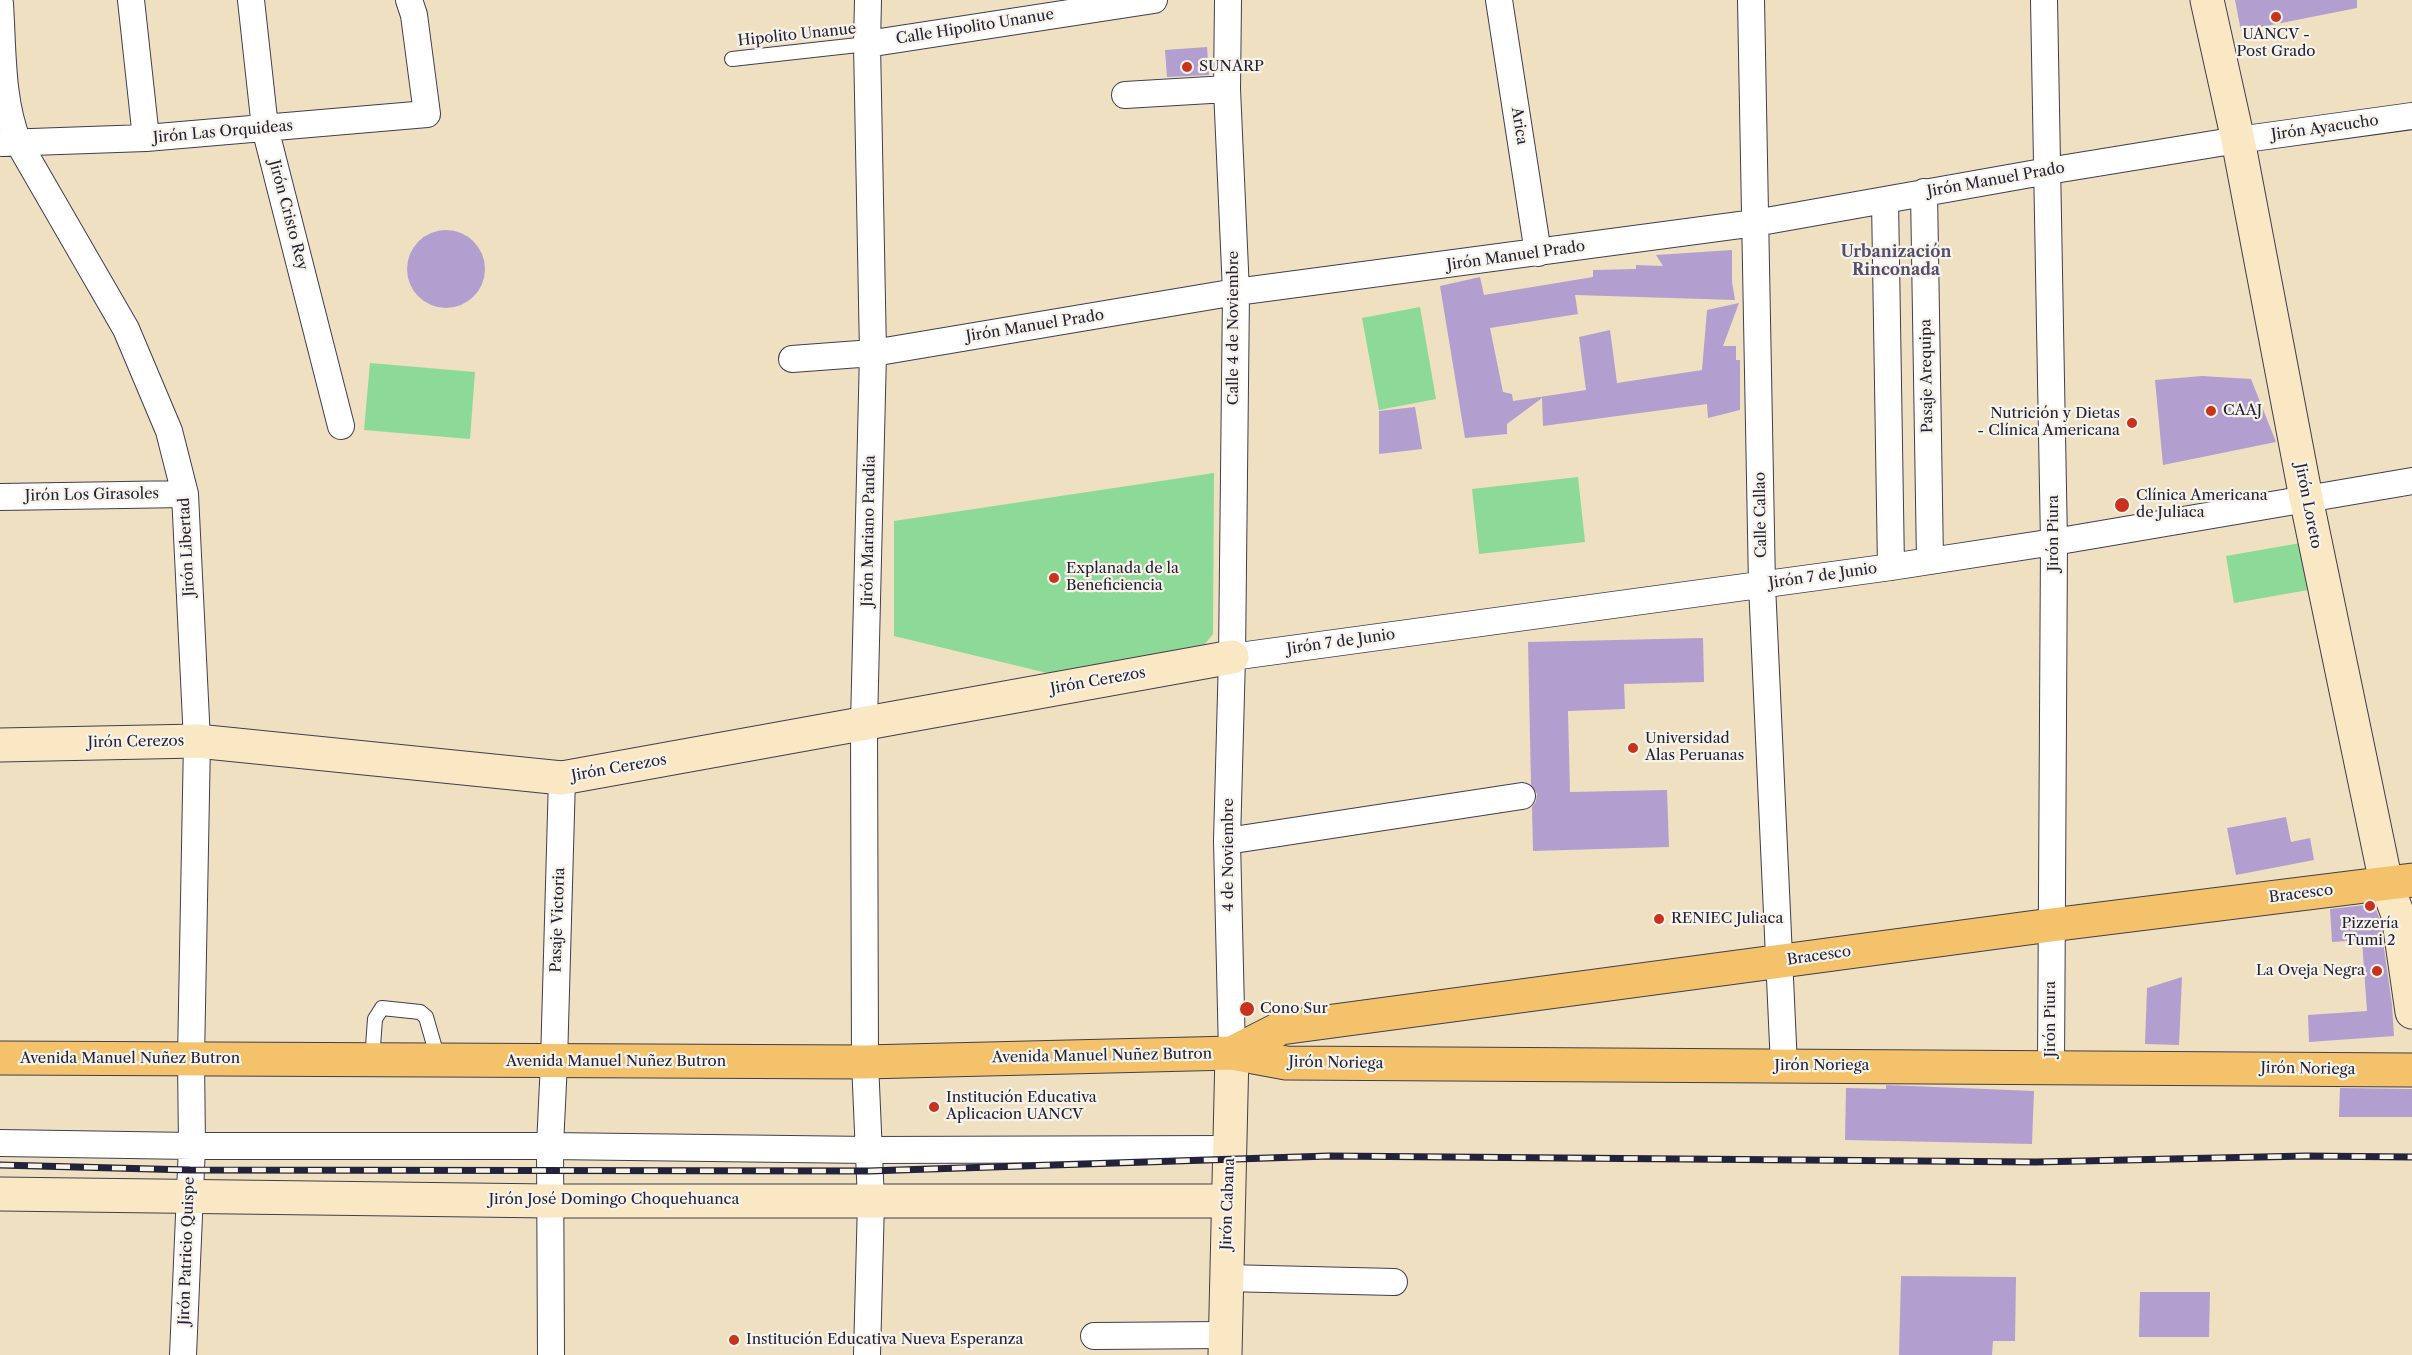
<!DOCTYPE html>
<html>
<head>
<meta charset="utf-8">
<style>
  body { margin:0 }
  canvas { display:block; background:#eee0c0 }
</style>
</head>
<body>
<canvas width="2412" height="1355"></canvas>
<script>
const ctx = document.querySelector('canvas').getContext('2d');
ctx.lineJoin = 'round';
function paint(path, color) { ctx.fillStyle = color; ctx.fill(path, 'evenodd'); }
function strokePath(path, color, width, dash) { ctx.strokeStyle = color; ctx.lineWidth = width; ctx.lineCap = dash ? 'butt' : 'round'; ctx.setLineDash(dash || []); ctx.stroke(path); }
function label(font, color, halo, rows, align = 'center') {
  ctx.font = font + ' "Libre Caslon Text",serif'; ctx.lineWidth = 4.5; ctx.setLineDash([]); ctx.textBaseline = 'middle'; ctx.strokeStyle = halo; ctx.fillStyle = color; for (const [text, x, y, turn = 0] of rows) {
    ctx.save(); ctx.translate(x, y); ctx.rotate((+turn || 0) * Math.PI / 180); ctx.textAlign = isNaN(turn) ? turn : align; if (halo) ctx.strokeText(text, 0, 0); ctx.fillText(text, 0, 0); ctx.restore();
  }
}
paint(new Path2D(`
  M1420,307L1436,399L1379,410L1362,318Z
  M370,363L475,372L470,439L364,430Z
  M1214,473L1213,634L1201,649L1047,673L894,636V521Z
  M1578,477L1585,542L1479,554L1472,489Z
  M2306,542L2314,589L2234,603L2226,556Z`), '#8dda98');
paint(new Path2D(`
  M2235,0H2357V8L2241,31Z
  M1207,47L1209,75L1167,77L1165,50Z
  M407 269a39 39 0 1 1 78 0a39 39 0 1 1-78 0Z
  M1732,250V282L1735,300L1575,295L1578,314L1490,328L1503,392L1512,394L1513,401L1586,390L1579,337L1610,330L1617,383L1702,370L1707,310L1739,303L1723,346H1736V360H1740V410L1708,418L1707,404L1543,426L1542,398L1507,424V434L1465,438L1440,286L1480,277L1484,295L1593,277V270L1636,269V265L1663,266L1656,255Z
  M2202,376L2251,379L2276,442L2163,465L2155,380Z
  M1415,407L1422,449L1379,454V411Z
  M1703,638L1704,682L1624,684L1625,709L1568,711L1570,792L1667,790L1669,847L1533,851L1532,807L1536,801L1537,794L1531,785L1528,642Z
  M2286,817L2291,842L2310,838L2314,860L2236,875L2227,828Z
  M2374,904L2380,920L2392,1005L2394,1036L2309,1042L2308,1015L2367,1011L2362,940L2332,942L2330,909Z
  M2182,977L2179,1045L2145,1044L2147,988Z
  M1886,1085L2034,1091L2032,1144L1845,1140L1846,1088L1886,1089Z
  M2340,1088L2412,1089V1117H2339Z
  M1901,1276L2016,1277L2015,1341H1993L1992,1355H1899Z
  M2140,1292H2210L2209,1337H2139Z`), '#b39fcf');
const lane = new Path2D(`
  M732,59L867,44
  M372,1060L375,1019L382,1008L420,1012L426,1017L438,1059`);
const street = new Path2D(`
  M131,0L146,138
  M251,0L265,128L341,426
  M1228,0L1227,89L1236,292L1232,657L1227,841L1232,1053
  M1499,0L1538,253
  M1751,0L1762,585L1784,1066
  M2044,0L2054,542L2051,1067
  M0,4C3,49 1,100 18,142L126,329L169,431L185,494L197,741L191,1059L192,1146L183,1355
  M867,44L1154,0
  M1125,95L1227,89
  M3,143L146,138L427,114L414,15L409,0
  M1924,192L1930,561
  M1885,200L1891,567
  M792,359L873,353L1236,292L1755,223L2048,171L2238,140L2412,116
  M0,497L185,494
  M1232,657L1891,567L2054,542L2412,481
  M1227,841L1522,796
  M0,1143L192,1146H550L869,1150L1230,1149
  M1225,1278L1394,1282
  M1094,1336L1225,1335
  M551,1355L550,1146L554,1062L562,778
  M867,1355L871,1201L865,1062L864,724L873,353L867,44L868,0`);
const secondary = new Path2D(`
  M2207,0L2238,140L2306,498L2386,883L2398,915L2412,1012
  M0,745L197,741L562,778L1232,657
  M0,1194L550,1201H1228
  M1225,1355L1232,1053`);
const primary = new Path2D(`
  M1232,1053L1281,1028L2051,925L2412,880
  M0,1058L865,1062L1232,1053L1286,1063L2412,1070`);
strokePath(lane, '#413e4f', 16);
strokePath(street, '#413e4f', 28);
strokePath(secondary, '#413e4f', 35);
strokePath(primary, '#413e4f', 35);
strokePath(lane, '#fff', 14);
strokePath(street, '#fff', 26);
strokePath(secondary, '#fae7c3', 33);
strokePath(primary, '#f3c26a', 33);
const rail = new Path2D(`
  M0,1165L190,1170L869,1171L1329,1156L2036,1162L2306,1156L2412,1157`);
strokePath(rail, '#22223b', 7);
strokePath(rail, '#f7f3e8', 4.5, [14]);
for (const [x, y, r, color] of [
  [2276,17,6,"#c8321e"],
  [1187,67,6,"#c8321e"],
  [2211,411,6,"#c8321e"],
  [2132,423,6,"#c8321e"],
  [2122,505,8,"#c8321e"],
  [1054,578,6,"#c8321e"],
  [1633,748,6,"#c8321e"],
  [2370,906,6,"#c8321e"],
  [1659,919,6,"#c8321e"],
  [2377,971,6,"#c8321e"],
  [1247,1009,8,"#c8321e"],
  [934,1107,6,"#c8321e"],
  [734,1340,6,"#c8321e"]
]) { const dot = new Path2D(); dot.arc(x, y, r, 0, 2 * Math.PI); ctx.fillStyle = color; ctx.fill(dot); strokePath(dot, '#f7f3e8', 2); }
label('15px', '#22223b', '#f7f3e8', [
  ["Calle Hipolito Unanue",975,27,-9],
  ["Hipolito Unanue",797,35,-6],
  ["Arica",1519,126,81],
  ["Jirón Ayacucho",2325,128,-8],
  ["Jirón Las Orquideas",223,132,-5],
  ["Jirón Manuel Prado",1996,180,-10],
  ["Jirón Cristo Rey",288,215,75],
  ["Jirón Manuel Prado",1516,256,-8],
  ["Jirón Manuel Prado",1035,326,-9],
  ["Calle 4 de Noviembre",1234,328,-90],
  ["Pasaje Arequipa",1927,376,-91],
  ["Jirón Los Girasoles",92,495,-1],
  ["Jirón Loreto",2308,506,79],
  ["Calle Callao",1761,515,-91],
  ["Jirón Mariano Pandia",869,531,-89],
  ["Jirón Piura",2054,533,-90],
  ["Jirón Libertad",187,547,-93],
  ["Jirón 7 de Junio",1823,576,-8],
  ["Jirón 7 de Junio",1341,642,-8],
  ["Jirón Cerezos",1098,681,-10],
  ["Jirón Cerezos",136,742,-1],
  ["Jirón Cerezos",619,768,-10],
  ["4 de Noviembre",1229,855,-90],
  ["Bracesco",2301,894,-7],
  ["Pasaje Victoria",558,920,-88],
  ["Bracesco",1819,956,-8],
  ["Jirón Piura",2051,1019,-90],
  ["Avenida Manuel Nuñez Butron",1102,1056,-1],
  ["Avenida Manuel Nuñez Butron",130,1059],
  ["Avenida Manuel Nuñez Butron",616,1062],
  ["Jirón Noriega",1336,1063,1],
  ["Jirón Noriega",1822,1066],
  ["Jirón Noriega",2308,1069,1],
  ["Jirón José Domingo Choquehuanca",614,1200],
  ["Jirón Cabana",1228,1204,-88],
  ["Jirón Patricio Quispe",187,1251,-88]
]);
label('15px', '#22223b', '#f7f3e8', [
  ["UANCV -",2276,35,"center"],
  ["Post Grado",2276,52,"center"],
  ["SUNARP",1199,67],
  ["CAAJ",2223,411],
  ["Nutrición y Dietas",2120,414,"right"],
  ["- Clínica Americana",2120,431,"right"],
  ["Clínica Americana",2136,496],
  ["de Juliaca",2136,513],
  ["Explanada de la",1066,569],
  ["Beneficiencia",1066,586],
  ["Universidad",1645,739],
  ["Alas Peruanas",1645,756],
  ["RENIEC Juliaca",1671,919],
  ["Pizzería",2370,924,"center"],
  ["Tumi 2",2370,941,"center"],
  ["La Oveja Negra",2365,971,"right"],
  ["Cono Sur",1260,1009],
  ["Institución Educativa",946,1098],
  ["Aplicacion UANCV",946,1115],
  ["Institución Educativa Nueva Esperanza",746,1340]
], 'left');
label('bold 16px', '#554e6f', '#f7f3e8', [
  ["Urbanización",1896,252],
  ["Rinconada",1896,270]
]);
</script>
</body>
</html>
